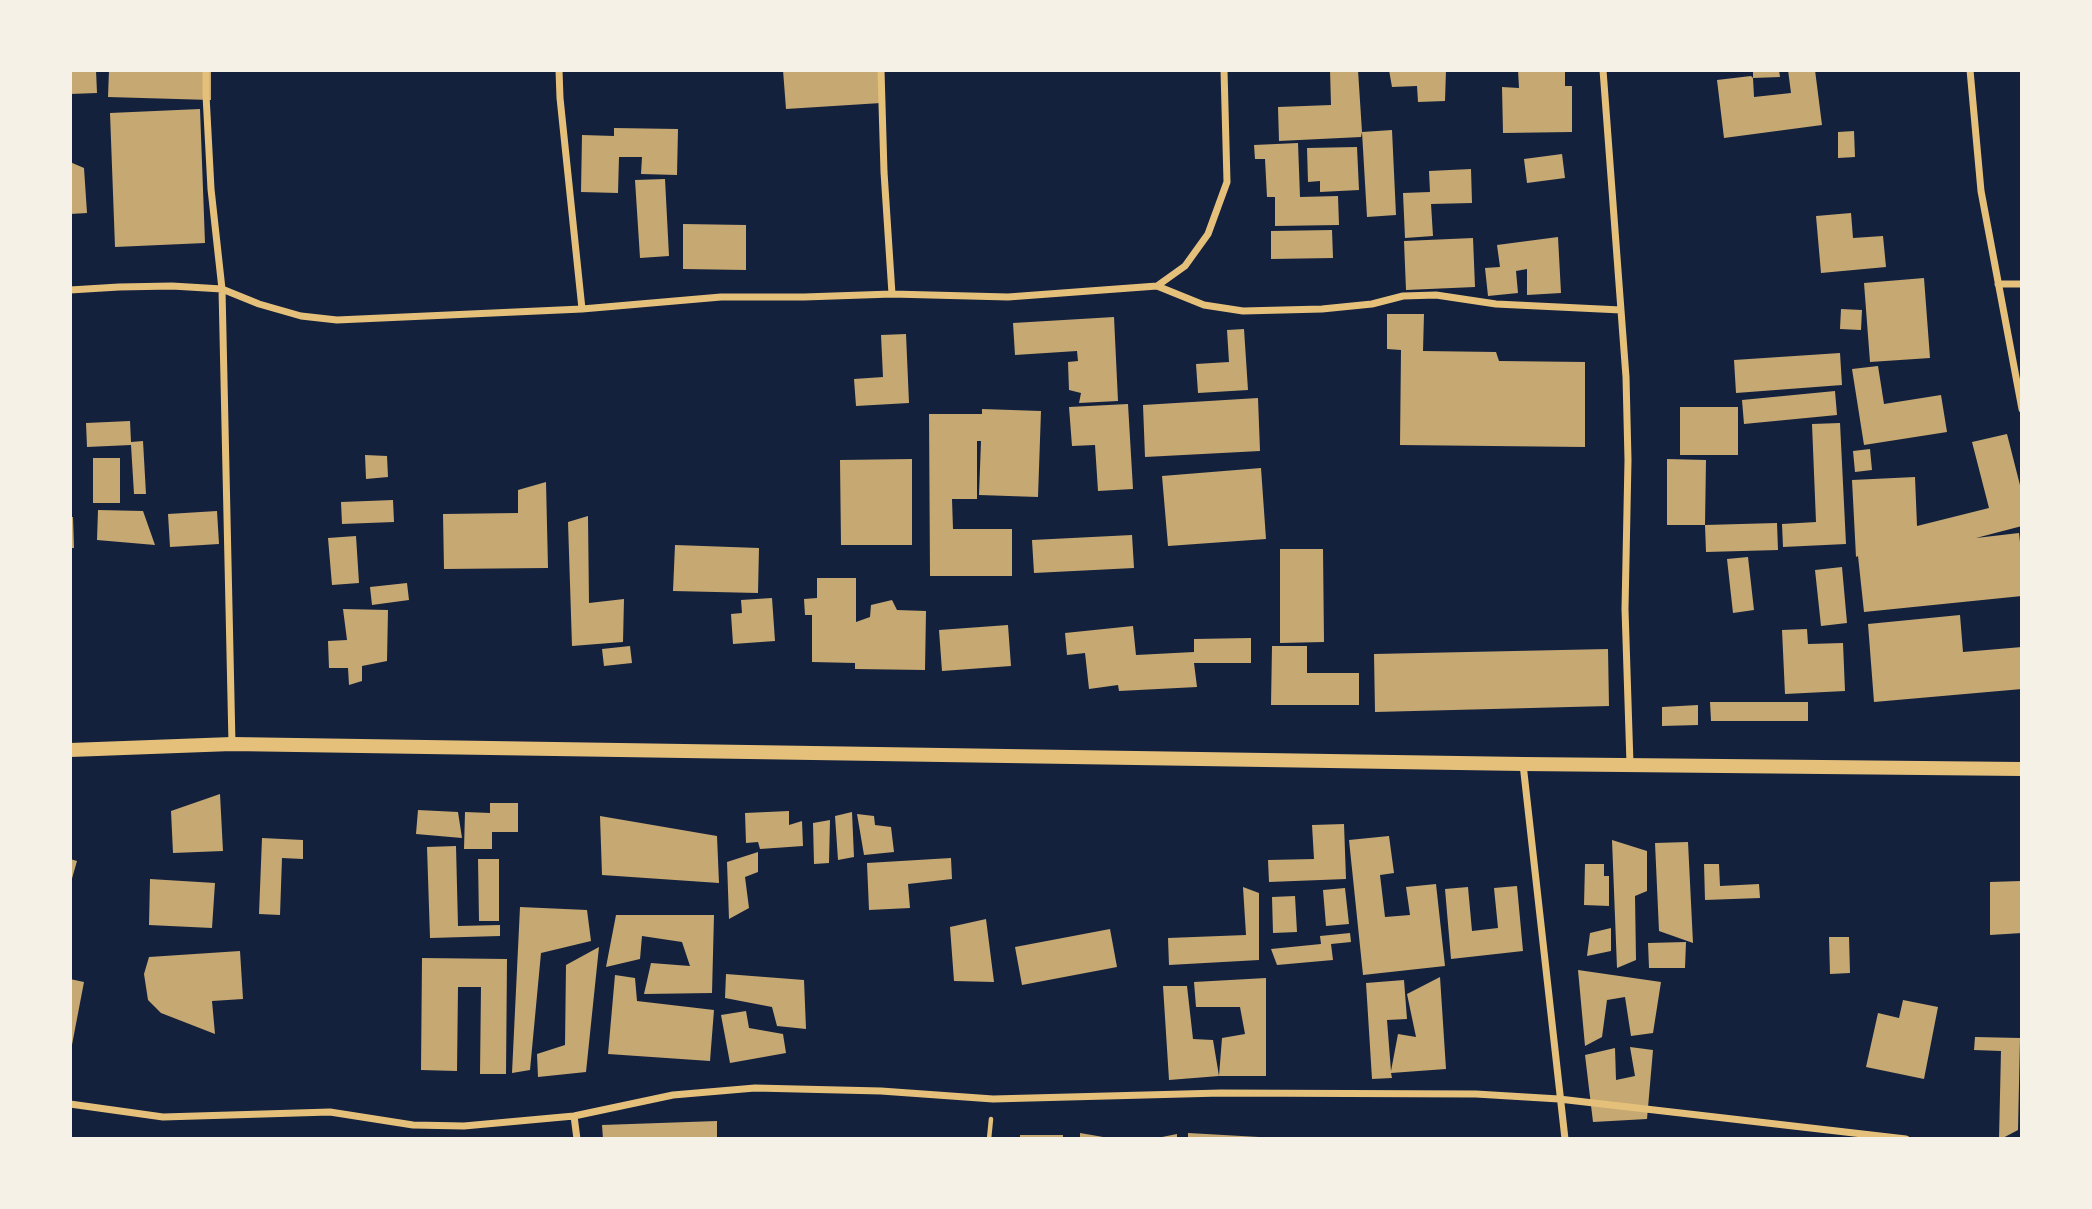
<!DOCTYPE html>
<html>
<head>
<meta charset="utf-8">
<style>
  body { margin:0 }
  #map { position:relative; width:2092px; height:1209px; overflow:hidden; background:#14213d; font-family:"DejaVu Sans",sans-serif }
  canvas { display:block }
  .frame { position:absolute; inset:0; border:72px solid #f6f1e7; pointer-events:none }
</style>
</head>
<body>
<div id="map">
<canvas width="2092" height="1209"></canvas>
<div class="frame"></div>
</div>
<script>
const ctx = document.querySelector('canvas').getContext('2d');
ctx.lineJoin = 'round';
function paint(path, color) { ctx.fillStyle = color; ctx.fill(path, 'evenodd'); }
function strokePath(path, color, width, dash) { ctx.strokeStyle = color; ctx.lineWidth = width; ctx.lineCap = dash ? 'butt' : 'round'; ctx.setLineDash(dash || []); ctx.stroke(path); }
paint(new Path2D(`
  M70,70H96L97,93L70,94Z
  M109,70H211V100L108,97Z
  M783,70H879L881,103L786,109Z
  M1330,70H1358L1362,132L1392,130L1396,215L1367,217L1362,132L1361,137L1279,141L1278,107L1331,105Z
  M1389,70H1446L1445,101L1418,102L1417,86L1392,87Z
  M1518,70H1565V86H1572V132L1503,133L1502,87L1519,88Z
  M1753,70H1779L1780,77L1753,78Z
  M1788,70H1815L1822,125L1724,138L1717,80L1751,76L1753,78L1754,97L1791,93Z
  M200,109L205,243L115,247L110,113Z
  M614,128L678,129L677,175L641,174L642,157H619L618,193L581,192L582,135L614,136Z
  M1854,131L1855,157L1838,158V132Z
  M1298,143L1300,197L1338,196L1339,225L1275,226V197H1267L1265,159H1255L1254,145Z
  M1357,147L1359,190L1320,192V181L1308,182L1307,148Z
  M1562,154L1565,178L1527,183L1524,159Z
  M70,162L84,168L87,213L70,214Z
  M1471,169L1472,203L1431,204L1433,236L1405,238L1403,193L1430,192L1429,171Z
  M665,179L669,256L640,258L635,180Z
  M1851,213L1853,238L1883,236L1886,267L1821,273L1816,216Z
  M683,224L746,225V270L683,269Z
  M1332,230L1333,258L1271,259V231Z
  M1558,237L1561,293L1527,295V269L1516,271L1518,293L1488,296L1485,268L1500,267L1497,245Z
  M1473,238L1475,287L1406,290L1404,241Z
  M1924,278L1930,358L1870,362L1864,283Z
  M1841,309L1862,310L1861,330L1840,329Z
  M1387,314H1424L1423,351L1496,352L1499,361L1585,362V447L1400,445L1401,350L1387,349Z
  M1114,317L1118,401L1079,403L1081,393L1069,390L1068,362L1078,361L1077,351L1015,355L1013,323Z
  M1244,329L1248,390L1198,393L1196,364L1229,362L1227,330Z
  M906,334L909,403L856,406L854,379L883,377L881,335Z
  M1840,353L1842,385L1736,393L1734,360Z
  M1878,366L1884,404L1941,395L1947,432L1864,445L1852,369Z
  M1835,391L1837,415L1744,424L1742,400Z
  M1258,398L1260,451L1145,457L1143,405Z
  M1128,404L1133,489L1098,491L1095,445L1072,446L1069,407Z
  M1680,407H1738V455H1680Z
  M982,409L1041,411L1038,497L979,495L981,441H977V499H952L953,529H1012V576H930L929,414H982Z
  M130,421L131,442L143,441L146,494H134L131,445L87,447L86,423Z
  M1840,423L1846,544L1783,547L1782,524L1816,522L1812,424Z
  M2007,434L2022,493V526L1976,538L2019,533L2022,561V596L1864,612L1858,556L1856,557L1852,480L1915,477L1917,526L1989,508L1972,442Z
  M1870,449L1872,470L1855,472L1853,451Z
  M365,455L387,456L388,477L366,479Z
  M93,458H120V503H93Z
  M912,459V545H841L840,460Z
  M1667,459L1706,460L1705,525L1777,523L1778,550L1706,552L1705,525H1667Z
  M1261,468L1266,539L1168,546L1162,476Z
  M546,482L548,568L444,569L443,514L518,513V490Z
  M393,500L394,522L342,524L341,502Z
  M98,510L143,511L155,545L97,540Z
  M217,511L219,544L170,547L168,514Z
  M588,516L589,603L624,599L623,642L572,646L568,522Z
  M70,517H73L74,548H70Z
  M1132,535L1134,568L1034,573L1032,540Z
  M356,536L359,583L332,585L328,538Z
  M675,545L759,548L758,593L673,591Z
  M1280,549H1323L1324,642L1280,643Z
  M1748,557L1754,610L1733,613L1727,559Z
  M1842,567L1847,623L1821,626L1815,570Z
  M817,578H856V622L870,617L871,605L892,600L897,610L926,611L925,670L855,669V663L812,662V615H805L804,599L817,598Z
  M407,583L409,600L372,605L370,587Z
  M772,598L775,641L733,644L731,614L742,613L741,600Z
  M343,609L388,610L387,661L362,666V681L349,685L348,668H329L328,641L347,640Z
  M1960,615L1963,652L2022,647V689L1874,702L1868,624Z
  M1008,625L1011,666L942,671L939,630Z
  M1133,626L1136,655L1194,652V639L1251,638V663H1194L1197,687L1119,691L1118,685L1089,689L1085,653L1067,655L1065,633Z
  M1807,629L1808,644L1843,643L1845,691L1785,694L1782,630Z
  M630,646L632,663L604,666L602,649Z
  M1272,646H1307V673H1359V705H1271Z
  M1608,649L1609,706L1375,712L1374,654Z
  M1710,702H1808V721H1711Z
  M1698,705V725L1662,726V707Z
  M220,794L223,851L173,853L171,811Z
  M490,803H518V832H492V849H464L465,812L490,813Z
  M418,810L458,812L462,838L416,834Z
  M789,811V825L802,821L803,846L760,849L758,842L746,843L745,813Z
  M852,812L854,857L838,860L835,816Z
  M857,814L874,816L875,825L891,827L894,852L864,855Z
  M600,816L717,836L719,883L602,875Z
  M830,820L829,863L814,864L813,823Z
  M1344,824L1346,879L1269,882L1268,860L1314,859L1312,825Z
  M1389,836L1394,873L1380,875L1385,917L1410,915L1406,887L1436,884L1445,966L1363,975L1349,840Z
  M262,838L303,840V859L282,858L280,915L259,914Z
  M1612,840L1647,851V891L1635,896L1636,960L1617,968Z
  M1688,842L1693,943L1659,931L1655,843Z
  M456,846L458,926L500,925V936L430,938L427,847Z
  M758,852V872L745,877L749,908L729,919L727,862Z
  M951,858L952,879L908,884L910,908L869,910L867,863Z
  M70,859L77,861L71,882L70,881Z
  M478,859H499V921H479Z
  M1585,864H1604V876H1609V906L1584,905Z
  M1704,864H1719L1720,886L1759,884L1760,898L1705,900Z
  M150,879L215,883L212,928L149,925Z
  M2021,881L2022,933L1990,935V882Z
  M1517,886L1523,951L1451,959L1445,889L1468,887L1472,931L1498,928L1494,888Z
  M1243,887L1259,893V960L1169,965L1168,938L1246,935Z
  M1345,888L1349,924L1326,926L1323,890Z
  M1295,896L1297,932L1273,933L1272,897Z
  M520,907L587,910L591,941L541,953L530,1070L512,1073Z
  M616,915H714L712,993L644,994L651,963L690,966L682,942L642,936L640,959L606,967Z
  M986,919L994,982L954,981L950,927Z
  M1611,928V951L1587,956L1590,933Z
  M1110,929L1117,967L1022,985L1015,947Z
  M1350,933L1351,942L1331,944L1333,960L1277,965L1271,949L1321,944L1320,936Z
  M1829,937H1849L1850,973L1830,974Z
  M1686,942L1685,968H1649L1648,943Z
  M599,947L586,1072L538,1077L537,1054L565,1045L566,965Z
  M240,951L243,999L212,1001L215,1034L161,1013L148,1000L144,974L149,957Z
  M422,958L507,959L506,1074H480L481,987H458L457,1071L421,1070Z
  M1578,970L1661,982L1653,1033L1631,1036L1625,997L1607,1000L1602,1037L1585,1046Z
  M726,974L804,980L806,1029L777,1026L772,1007L725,998Z
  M615,975L635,978L637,1001L714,1010L710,1061L608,1054Z
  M1440,977L1446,1069L1391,1073L1392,1078L1372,1079L1366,983L1404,980L1407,1019L1387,1020L1391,1071L1398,1034L1416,1037L1407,994Z
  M1266,978V1076H1219L1222,1038L1245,1034L1240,1007H1196L1194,982Z
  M70,979L84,982L71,1050H70Z
  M1163,986H1187L1193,1039L1213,1040L1219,1076L1169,1080Z
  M1903,1000L1938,1007L1924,1079L1866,1067L1878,1013L1899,1018Z
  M746,1011L749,1028L783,1034L786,1053L730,1063L721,1015Z
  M1975,1037L2020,1038L2018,1130L2001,1139H1999L2001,1051L1974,1050Z
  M1630,1047L1653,1050L1647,1119L1593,1122L1585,1055L1615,1048L1616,1080L1635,1076Z
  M717,1121V1139H603L602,1125Z
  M1080,1133L1109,1138V1139H1080Z
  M1188,1133L1259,1137V1139H1188Z
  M1177,1134V1139H1157V1138Z
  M1020,1135H1063V1139H1020Z`), '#c6a872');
strokePath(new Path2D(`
  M989,1139L991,1119`), '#e5c07b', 4.5);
strokePath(new Path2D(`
  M206,70V95L211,189L222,289L232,744
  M559,70L560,98L582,309
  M881,70L884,172L892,294
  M1603,70L1626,377L1628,460L1625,609L1630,764
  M1970,70L1981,191L2022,409
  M1998,284H2022
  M1157,286L1204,305L1243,311L1322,309L1372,304L1403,296L1436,295L1496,304L1621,310
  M70,290L119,287L172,286L222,289L259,304L301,316L337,320L582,309L721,297H804L892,294L1008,297L1157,286L1185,266L1208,234L1227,182L1224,70
  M1523,764L1565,1139
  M70,1104L163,1117L330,1112L413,1125L464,1126L574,1116L673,1095L755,1088L881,1091L993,1099L1221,1093L1476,1094L1559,1099L1906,1139
  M574,1116L577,1139`), '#e5c07b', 7);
strokePath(new Path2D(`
  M70,750L232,744L1523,764L2022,769`), '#e5c07b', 14);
</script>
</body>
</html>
